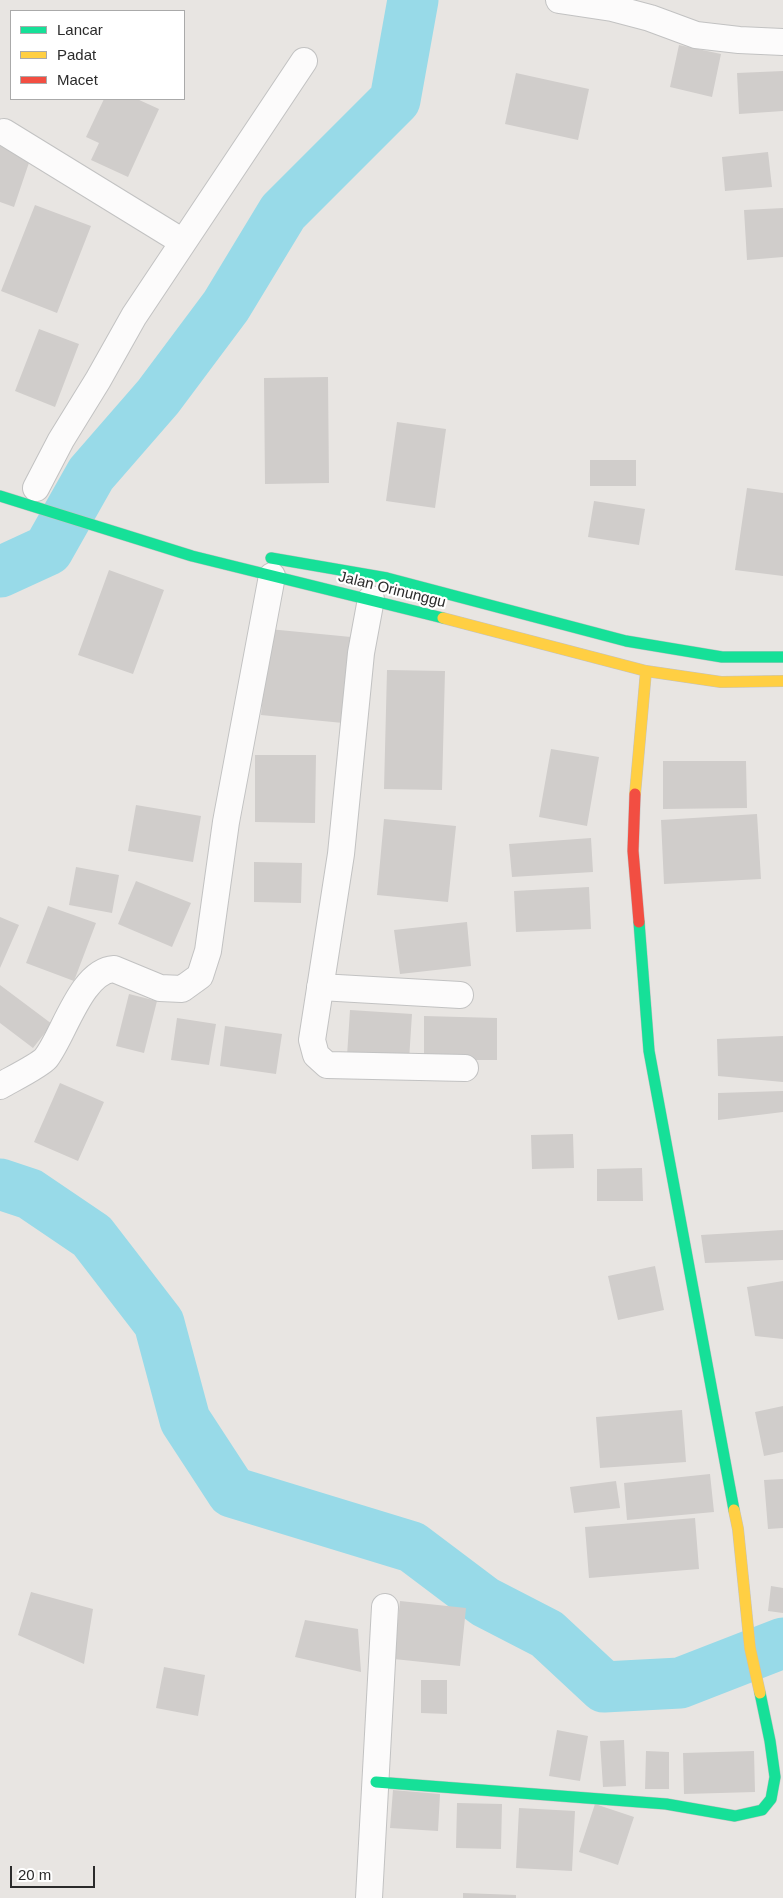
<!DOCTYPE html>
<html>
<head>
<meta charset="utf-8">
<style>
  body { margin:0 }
  #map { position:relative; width:783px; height:1898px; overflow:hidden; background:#e8e5e2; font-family:Helvetica,sans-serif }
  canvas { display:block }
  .legend { position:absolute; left:10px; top:10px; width:175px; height:90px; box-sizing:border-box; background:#fff; border:1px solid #aaa; margin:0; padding:6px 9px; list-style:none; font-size:15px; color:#2b2b2b }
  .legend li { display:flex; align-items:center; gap:10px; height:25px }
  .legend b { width:25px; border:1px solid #aaa }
  .scale { position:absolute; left:10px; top:1866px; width:85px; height:22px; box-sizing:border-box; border:2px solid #2b2b2b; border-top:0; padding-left:6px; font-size:15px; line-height:18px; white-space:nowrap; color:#2b2b2b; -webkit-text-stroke:4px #fff; paint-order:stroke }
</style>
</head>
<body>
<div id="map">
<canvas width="783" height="1898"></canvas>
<ul class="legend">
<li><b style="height:6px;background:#16e098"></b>Lancar</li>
<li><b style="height:6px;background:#ffcf43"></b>Padat</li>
<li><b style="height:6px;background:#f24e42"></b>Macet</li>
</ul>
<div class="scale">20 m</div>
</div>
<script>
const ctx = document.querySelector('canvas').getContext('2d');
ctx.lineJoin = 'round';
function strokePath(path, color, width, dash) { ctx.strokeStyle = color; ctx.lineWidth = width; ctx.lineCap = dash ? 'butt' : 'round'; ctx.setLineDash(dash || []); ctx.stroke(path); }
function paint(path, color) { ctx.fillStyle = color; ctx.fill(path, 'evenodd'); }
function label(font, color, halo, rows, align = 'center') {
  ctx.font = font + ' Helvetica,sans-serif'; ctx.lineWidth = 4.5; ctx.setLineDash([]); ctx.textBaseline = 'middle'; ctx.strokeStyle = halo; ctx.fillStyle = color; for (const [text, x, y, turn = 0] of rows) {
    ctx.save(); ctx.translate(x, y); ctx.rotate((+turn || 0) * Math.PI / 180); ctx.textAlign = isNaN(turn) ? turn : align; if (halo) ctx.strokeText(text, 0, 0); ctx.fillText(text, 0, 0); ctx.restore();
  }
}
strokePath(new Path2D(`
  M0,572L48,550L91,474L158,397L226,306L283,212L395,100L413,0
  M0,1184L30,1194L92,1236L159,1323L185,1420L232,1492L412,1547L485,1602L547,1634L604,1687L680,1683L783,1643`), '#98dae8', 51);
paint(new Path2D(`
  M679,45L721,54L712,97L670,87Z
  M783,71V111L739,114L737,73Z
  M516,73L589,89L578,140L505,124Z
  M104,99H137L159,109L128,177L91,160L99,143L86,137Z
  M0,134L35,145L14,207L0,202Z
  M768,152L772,187L725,191L722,157Z
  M35,205L91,226L57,313L1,291Z
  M783,208V257L747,260L744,210Z
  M39,329L79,344L55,407L15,391Z
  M328,377L329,483L265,484L264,378Z
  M397,422L446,429L435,508L386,501Z
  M590,460H636V486H590Z
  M747,488L783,493V576L735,570Z
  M594,501L645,509L639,545L588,537Z
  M109,570L164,590L133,674L78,655Z
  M269,629L351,637L343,723L261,715Z
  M387,670L445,671L442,790L384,789Z
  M551,749L599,757L587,826L539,817Z
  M255,755H316L315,823L255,822Z
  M663,761H746L747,808L663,809Z
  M136,805L201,816L193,862L128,851Z
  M757,814L761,879L664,884L661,820Z
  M384,819L456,826L448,902L377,895Z
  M591,838L593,872L512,877L509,844Z
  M254,862L302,863L301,903L254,902Z
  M76,867L119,875L112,913L69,905Z
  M136,881L191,903L172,947L118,924Z
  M589,887L591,929L516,932L514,891Z
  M48,906L96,923L74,981L26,963Z
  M0,917L19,925L0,968Z
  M467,922L471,966L400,974L394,930Z
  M0,985L52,1024L33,1048L0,1023Z
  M129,994L157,1001L144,1053L116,1046Z
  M350,1010L412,1014L409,1060L347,1056Z
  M424,1016L497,1018V1060H424Z
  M177,1018L216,1024L209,1065L171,1060Z
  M225,1026L282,1034L276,1074L220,1066Z
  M783,1036V1082L718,1076L717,1039Z
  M60,1083L104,1102L78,1161L34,1142Z
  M783,1091V1112L718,1120V1093Z
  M573,1134L574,1168L532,1169L531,1135Z
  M642,1168L643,1201H597V1169Z
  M783,1230V1260L705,1263L701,1235Z
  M655,1266L664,1310L618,1320L608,1276Z
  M783,1281V1339L755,1336L747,1287Z
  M783,1406V1452L764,1456L755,1412Z
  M682,1410L686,1462L600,1468L596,1417Z
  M710,1474L714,1512L627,1520L624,1483Z
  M783,1479V1528L768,1529L764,1480Z
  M616,1481L620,1508L574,1513L570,1487Z
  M695,1518L699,1569L589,1578L585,1527Z
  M771,1586L783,1588V1613L768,1611Z
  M31,1592L93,1609L84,1664L18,1635Z
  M400,1601L466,1608L460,1666L394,1659Z
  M305,1620L358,1629L361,1672L295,1657Z
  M164,1667L205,1675L198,1716L156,1708Z
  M421,1680H447V1714L421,1713Z
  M557,1730L588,1736L580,1781L549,1776Z
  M624,1740L626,1786L603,1787L600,1741Z
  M646,1751L669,1752V1789H645Z
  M754,1751L755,1792L684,1794L683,1753Z
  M393,1790L440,1794L438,1831L390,1828Z
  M457,1803L502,1804L501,1849L456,1848Z
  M595,1804L634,1817L618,1865L579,1852Z
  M519,1808L575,1811L572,1871L516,1868Z
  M463,1893L516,1895V1898H463Z`), '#d0cdcb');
const street = new Path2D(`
  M559,0L612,8L650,18L696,35L739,40L783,42
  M4,132L183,242
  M36,488L61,440L98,380L134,316L304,61
  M371,599L361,653L341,854L312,1040L316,1055L327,1065L465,1068
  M320,987L460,995
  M0,1086C10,1080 39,1066 46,1058C64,1035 81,971 114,969L160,988L182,989L200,976L208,951L226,822L272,576
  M369,1898L385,1607`);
const fast = new Path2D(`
  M0,496L192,556L443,618
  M271,558L387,578L626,641L722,657H783
  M639,922L649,1051L734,1510
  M376,1782L666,1804L735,1816L762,1810L771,1799L775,1777L770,1741L760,1693`);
const slow = new Path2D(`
  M443,618L646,671L721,682L783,681
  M635,794L646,671
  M734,1510L738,1529L750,1648L760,1693`);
const jam = new Path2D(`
  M635,794L633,851L639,922`);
strokePath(street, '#c2c2c2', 28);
strokePath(fast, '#c2c2c2', 12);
strokePath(slow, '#c2c2c2', 12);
strokePath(jam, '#c2c2c2', 12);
strokePath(street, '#fcfbfb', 26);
strokePath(fast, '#16e098', 11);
strokePath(slow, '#ffcf43', 11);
strokePath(jam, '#f24e42', 11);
label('15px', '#2b2b2b', '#fff', [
  ["Jalan Orinunggu",392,590,14]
]);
</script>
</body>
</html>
